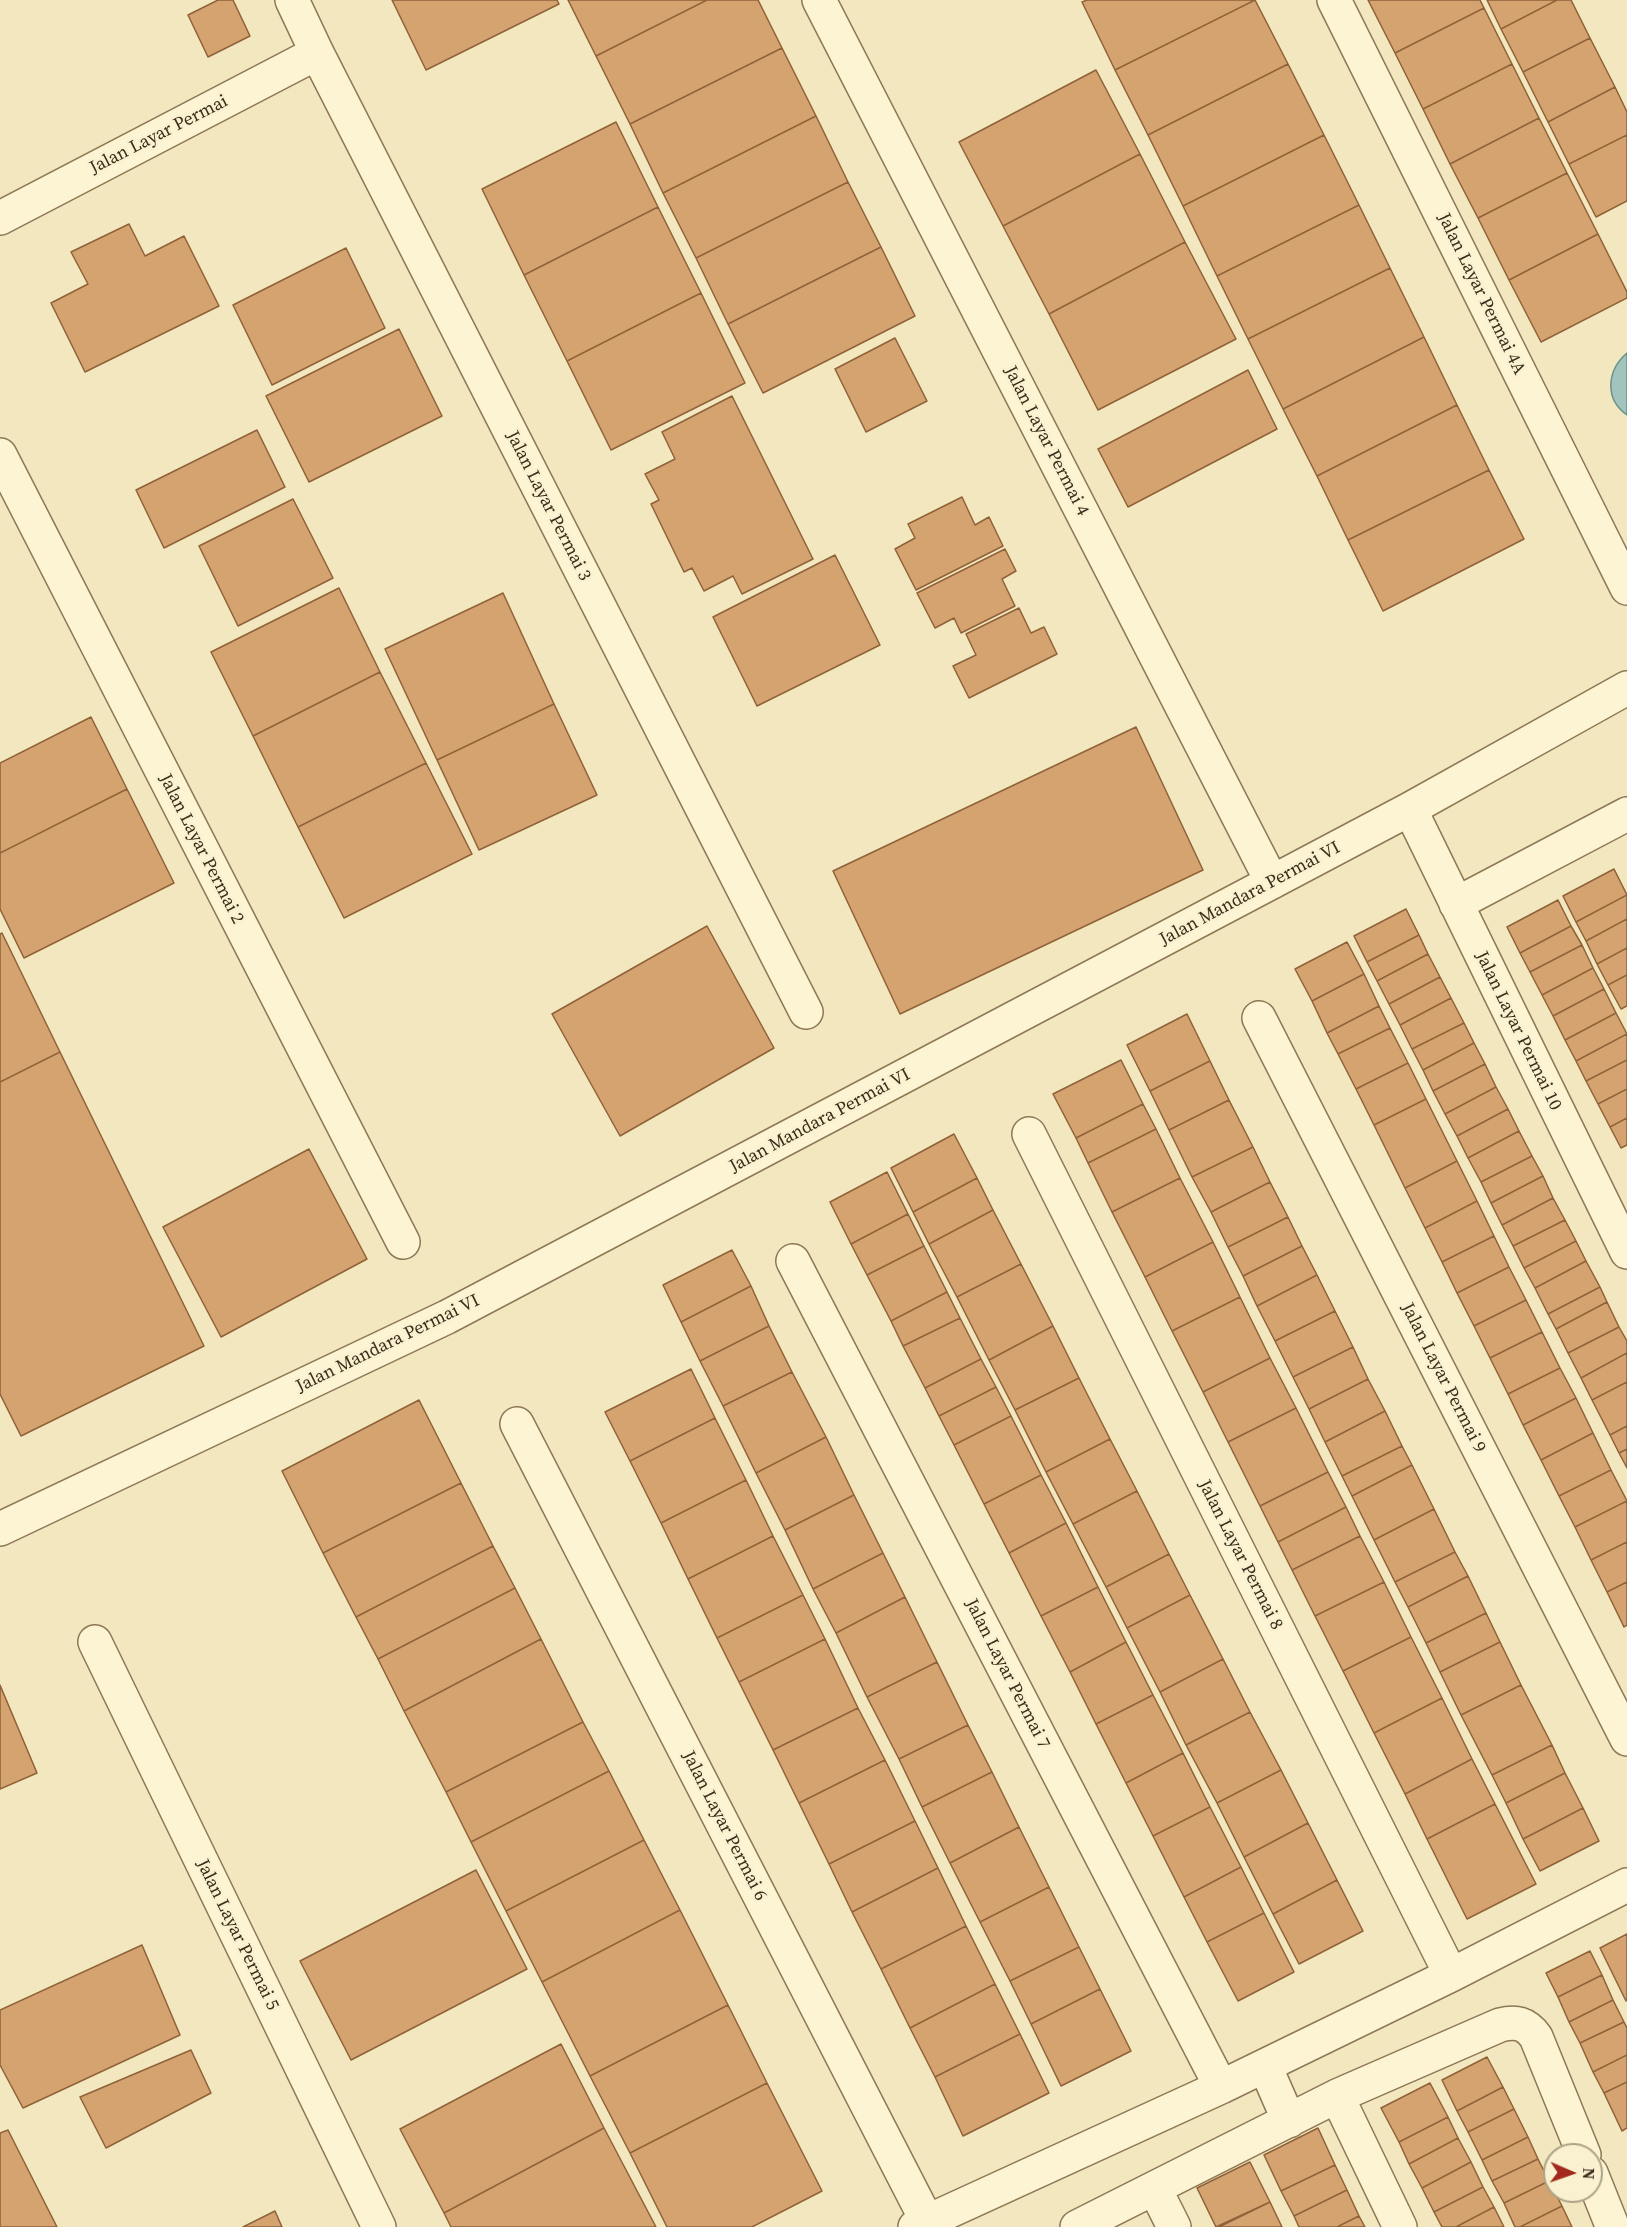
<!DOCTYPE html>
<html>
<head>
<meta charset="utf-8">
<style>
  body { margin:0 }
  #map { position:relative; width:1627px; height:2227px; overflow:hidden; background:#f3e7bf; font-family:"Source Serif 4",serif }
  canvas { display:block }
  .north { position:absolute; left:1543px; top:2143px; width:60px; height:60px; box-sizing:border-box; background:#f9f1cf; border:2px solid #ada387; border-radius:50%; rotate:92deg; font-size:16px; font-weight:700; line-height:24px; text-align:center; color:#3b2d1b }
  .north::after { content:''; display:block; margin:auto; width:21px; height:27px; background:#a3291e; clip-path:polygon(50% 0,100% 100%,50% 72%,0 100%) }
</style>
</head>
<body>
<div id="map">
<canvas width="1627" height="2227"></canvas>
<div class="north">N</div>
</div>
<script>
const ctx = document.querySelector('canvas').getContext('2d');
ctx.lineJoin = 'round';
function paint(path, color) { ctx.fillStyle = color; ctx.fill(path, 'evenodd'); }
function strokePath(path, color, width, dash) { ctx.strokeStyle = color; ctx.lineWidth = width; ctx.lineCap = dash ? 'butt' : 'round'; ctx.setLineDash(dash || []); ctx.stroke(path); }
function label(font, color, halo, rows, align = 'center') {
  ctx.font = font + ' "Source Serif 4",serif'; ctx.lineWidth = 5; ctx.setLineDash([]); ctx.textBaseline = 'middle'; ctx.strokeStyle = halo; ctx.fillStyle = color; for (const [text, x, y, turn = 0] of rows) {
    ctx.save(); ctx.translate(x, y); ctx.rotate((+turn || 0) * Math.PI / 180); ctx.textAlign = isNaN(turn) ? turn : align; if (halo) ctx.strokeText(text, 0, 0); ctx.fillText(text, 0, 0); ctx.restore();
  }
}
const water = new Path2D(`
  M1627,353V415C1604,399 1607,370 1627,353Z`);
paint(water, '#a2c4bd');
strokePath(water, '#68938c', 1.5);
const building = new Path2D(`
  M218,0H233L250,36L208,57L188,15Z
  M392,0H557L559,4L426,70Z
  M568,0H707L596,56Z
  M707,0H758L782,48L630,124L596,56Z
  M1087,0H1255L1115,70L1082,2Z
  M1255,0L1288,64L1148,135L1115,70Z
  M1368,0H1480L1484,8L1395,53Z
  M1487,0H1557L1501,29Z
  M1557,0H1571L1590,38L1523,72L1501,29Z
  M1484,8L1512,64L1423,109L1395,53Z
  M1590,38L1615,87L1548,122L1523,72Z
  M782,48L816,116L663,193L630,124Z
  M1288,64L1324,135L1183,206L1148,135Z
  M1512,64L1539,118L1450,164L1423,109Z
  M1096,70L1140,154L1003,226L959,142Z
  M1615,87L1627,112V135L1569,164L1548,122Z
  M816,116L848,182L696,258L663,193Z
  M1539,118L1567,173L1478,218L1450,164Z
  M616,122L658,207L524,275L482,189Z
  M1324,135L1359,205L1217,276L1183,206Z
  M1627,135V201L1596,217L1569,164Z
  M1140,154L1185,242L1049,314L1003,226Z
  M1567,173L1598,234L1509,280L1478,218Z
  M848,182L881,247L728,324L696,258Z
  M1359,205L1390,268L1248,339L1217,276Z
  M658,207L701,293L567,361L524,275Z
  M129,224L145,256L184,236L219,306L85,372L51,303L88,284L71,252Z
  M1598,234L1627,292V298L1541,342L1509,280Z
  M1185,242L1236,339L1098,410L1049,314Z
  M881,247L915,316L763,393L728,324Z
  M346,248L385,328L272,385L233,305Z
  M1390,268L1424,337L1283,409L1248,339Z
  M701,293L745,383L611,450L567,361Z
  M399,329L442,416L309,482L266,396Z
  M1424,337L1457,405L1317,476L1283,409Z
  M895,338L927,401L866,432L835,369Z
  M1248,370L1277,429L1128,507L1098,449Z
  M732,396L813,559L742,594L733,576L704,591L692,568L684,572L651,504L659,500L645,474L675,459L662,432Z
  M1457,405L1489,470L1348,540L1317,476Z
  M257,430L285,487L164,548L136,490Z
  M1489,470L1524,539L1383,611L1348,540Z
  M962,497L975,525L989,517L1003,546L916,590L895,549L915,538L908,524Z
  M293,499L333,578L238,626L199,546Z
  M1005,549L1016,571L1002,579L1015,606L961,633L954,618L935,628L917,593Z
  M835,555L880,645L757,706L713,617Z
  M339,588L380,672L253,736L211,652Z
  M503,593L554,704L437,760L385,649Z
  M1019,608L1031,633L1044,627L1057,654L969,698L953,666L976,655L966,634Z
  M380,672L426,763L298,827L253,736Z
  M554,704L597,795L479,850L437,760Z
  M91,717L127,789L0,853V763Z
  M1136,727L1203,870L900,1014L833,871Z
  M426,763L472,854L344,918L298,827Z
  M127,789L174,883L24,958L0,909V853Z
  M1614,869L1627,895L1576,922L1563,896Z
  M1627,895V919L1586,941L1576,922Z
  M1558,900L1571,926L1520,953L1507,927Z
  M1406,909L1419,935L1367,962L1354,936Z
  M1627,919V948L1597,964L1586,941Z
  M707,926L774,1048L620,1136L552,1014Z
  M1571,926L1582,945L1530,972L1520,953Z
  M2,933L60,1052L0,1082V934Z
  M1419,935L1428,954L1377,981L1367,962Z
  M1347,942L1364,974L1312,1001L1295,969Z
  M1582,945L1593,968L1542,995L1530,972Z
  M1627,948V975L1608,985L1597,964Z
  M1428,954L1440,977L1389,1004L1377,981Z
  M1593,968L1604,989L1553,1016L1542,995Z
  M1364,974L1379,1006L1327,1033L1312,1001Z
  M1627,975V1006L1621,1009L1608,985Z
  M1440,977L1451,998L1400,1025L1389,1004Z
  M1604,989L1616,1013L1565,1040L1553,1016Z
  M1451,998L1464,1023L1412,1049L1400,1025Z
  M1379,1006L1390,1028L1338,1054L1327,1033Z
  M1616,1013L1627,1034L1576,1061L1565,1040Z
  M1187,1014L1210,1061L1150,1091L1127,1045Z
  M1464,1023L1474,1043L1423,1070L1412,1049Z
  M1390,1028L1408,1063L1356,1089L1338,1054Z
  M1627,1034V1060L1586,1081L1576,1061Z
  M1474,1043L1485,1064L1433,1091L1423,1070Z
  M60,1052L204,1346L21,1436L0,1394V1082Z
  M1121,1060L1143,1104L1076,1138L1053,1094Z
  M1627,1060V1089L1598,1104L1586,1081Z
  M1210,1061L1229,1100L1169,1130L1150,1091Z
  M1408,1063L1426,1099L1374,1125L1356,1089Z
  M1485,1064L1496,1087L1445,1114L1433,1091Z
  M1496,1087L1508,1109L1457,1136L1445,1114Z
  M1627,1089V1118L1610,1127L1598,1104Z
  M1426,1099L1457,1161L1405,1188L1374,1125Z
  M1229,1100L1253,1147L1192,1177L1169,1130Z
  M1143,1104L1156,1129L1088,1163L1076,1138Z
  M1508,1109L1519,1131L1468,1158L1457,1136Z
  M1627,1118V1145L1621,1148L1610,1127Z
  M1156,1129L1180,1178L1112,1212L1088,1163Z
  M1519,1131L1532,1156L1481,1182L1468,1158Z
  M954,1134L977,1178L913,1212L891,1168Z
  M1253,1147L1270,1182L1211,1212L1192,1177Z
  M309,1149L367,1259L221,1337L163,1227Z
  M1532,1156L1543,1176L1491,1203L1481,1182Z
  M1457,1161L1477,1201L1425,1228L1405,1188Z
  M887,1172L908,1214L851,1244L830,1202Z
  M1543,1176L1553,1198L1502,1225L1491,1203Z
  M977,1178L993,1210L929,1244L913,1212Z
  M1180,1178L1213,1242L1145,1277L1112,1212Z
  M1270,1182L1288,1217L1228,1247L1211,1212Z
  M1553,1198L1565,1220L1513,1246L1502,1225Z
  M1477,1201L1494,1236L1442,1262L1425,1228Z
  M993,1210L1021,1264L957,1297L929,1244Z
  M908,1214L924,1246L867,1275L851,1244Z
  M1288,1217L1302,1246L1243,1276L1228,1247Z
  M1565,1220L1576,1241L1524,1268L1513,1246Z
  M1494,1236L1509,1267L1457,1293L1442,1262Z
  M1576,1241L1586,1261L1535,1288L1524,1268Z
  M1213,1242L1240,1297L1172,1331L1145,1277Z
  M924,1246L947,1292L891,1321L867,1275Z
  M1302,1246L1317,1275L1257,1306L1243,1276Z
  M732,1250L751,1286L681,1322L663,1285Z
  M1586,1261L1600,1287L1548,1314L1535,1288Z
  M1021,1264L1053,1326L989,1360L957,1297Z
  M1509,1267L1526,1300L1474,1326L1457,1293Z
  M1317,1275L1335,1311L1275,1341L1257,1306Z
  M751,1286L769,1326L700,1361L681,1322Z
  M1600,1287L1607,1302L1556,1329L1548,1314Z
  M947,1292L960,1318L903,1346L891,1321Z
  M1240,1297L1270,1358L1203,1392L1172,1331Z
  M1526,1300L1542,1332L1490,1358L1474,1326Z
  M1607,1302L1619,1327L1568,1353L1556,1329Z
  M1335,1311L1353,1347L1293,1377L1275,1341Z
  M960,1318L981,1359L925,1388L903,1346Z
  M769,1326L792,1372L723,1406L700,1361Z
  M1053,1326L1079,1378L1015,1410L989,1360Z
  M1619,1327L1627,1341V1353L1581,1378L1568,1353Z
  M1542,1332L1560,1368L1508,1394L1490,1358Z
  M1353,1347L1368,1379L1309,1409L1293,1377Z
  M1627,1353V1382L1592,1400L1581,1378Z
  M1270,1358L1296,1408L1228,1442L1203,1392Z
  M981,1359L996,1387L939,1416L925,1388Z
  M1560,1368L1576,1398L1523,1425L1508,1394Z
  M691,1369L715,1418L630,1461L605,1412Z
  M792,1372L826,1437L756,1473L723,1406Z
  M1079,1378L1110,1439L1046,1472L1015,1410Z
  M1368,1379L1385,1411L1325,1442L1309,1409Z
  M1627,1382V1426L1610,1435L1592,1400Z
  M996,1387L1011,1416L954,1445L939,1416Z
  M1576,1398L1593,1433L1541,1460L1523,1425Z
  M419,1400L461,1483L323,1553L282,1471Z
  M1296,1408L1328,1472L1260,1506L1228,1442Z
  M1385,1411L1402,1446L1342,1476L1325,1442Z
  M1011,1416L1041,1475L984,1504L954,1445Z
  M715,1418L746,1480L661,1523L630,1461Z
  M1627,1426V1449L1619,1453L1610,1435Z
  M1593,1433L1611,1470L1559,1496L1541,1460Z
  M826,1437L854,1495L785,1530L756,1473Z
  M1110,1439L1137,1491L1073,1524L1046,1472Z
  M1402,1446L1412,1465L1352,1496L1342,1476Z
  M1627,1449V1468L1619,1453Z
  M1412,1465L1434,1509L1374,1540L1352,1496Z
  M1611,1470L1627,1501L1575,1527L1559,1496Z
  M1328,1472L1346,1507L1278,1542L1260,1506Z
  M1041,1475L1066,1523L1009,1553L984,1504Z
  M746,1480L773,1536L688,1579L661,1523Z
  M461,1483L493,1546L356,1617L323,1553Z
  M1137,1491L1169,1554L1106,1587L1073,1524Z
  M854,1495L883,1553L813,1589L785,1530Z
  M1627,1501V1542L1591,1560L1575,1527Z
  M1346,1507L1360,1536L1292,1570L1278,1542Z
  M1434,1509L1455,1552L1395,1582L1374,1540Z
  M1066,1523L1098,1587L1041,1616L1009,1553Z
  M773,1536L803,1595L717,1638L688,1579Z
  M1360,1536L1384,1582L1315,1616L1292,1570Z
  M1627,1542V1582L1607,1592L1591,1560Z
  M493,1546L515,1588L378,1659L356,1617Z
  M1455,1552L1468,1576L1408,1607L1395,1582Z
  M883,1553L905,1597L836,1633L813,1589Z
  M1169,1554L1190,1595L1127,1628L1106,1587Z
  M1468,1576L1486,1613L1426,1643L1408,1607Z
  M1384,1582L1411,1637L1343,1671L1315,1616Z
  M1627,1582V1625L1624,1627L1607,1592Z
  M1098,1587L1126,1642L1070,1672L1041,1616Z
  M515,1588L541,1639L404,1711L378,1659Z
  M803,1595L825,1639L739,1682L717,1638Z
  M1190,1595L1223,1659L1160,1692L1127,1628Z
  M905,1597L937,1662L867,1697L836,1633Z
  M1486,1613L1500,1642L1440,1672L1426,1643Z
  M1411,1637L1442,1698L1374,1733L1343,1671Z
  M541,1639L583,1722L446,1792L404,1711Z
  M825,1639L858,1708L773,1750L739,1682Z
  M1126,1642L1153,1695L1096,1724L1070,1672Z
  M1500,1642L1521,1685L1461,1715L1440,1672Z
  M1223,1659L1250,1712L1186,1745L1160,1692Z
  M937,1662L968,1725L899,1759L867,1697Z
  M0,1685L37,1773L0,1789Z
  M1521,1685L1552,1745L1492,1775L1461,1715Z
  M1153,1695L1183,1753L1126,1783L1096,1724Z
  M1442,1698L1472,1759L1405,1794L1374,1733Z
  M858,1708L885,1760L799,1803L773,1750Z
  M1250,1712L1281,1770L1217,1803L1186,1745Z
  M583,1722L609,1771L471,1842L446,1792Z
  M968,1725L992,1772L922,1807L899,1759Z
  M1552,1745L1565,1773L1506,1803L1492,1775Z
  M1183,1753L1210,1807L1153,1836L1126,1783Z
  M1472,1759L1495,1804L1427,1839L1405,1794Z
  M885,1760L915,1821L829,1864L799,1803Z
  M1281,1770L1308,1823L1244,1857L1217,1803Z
  M609,1771L644,1840L506,1911L471,1842Z
  M992,1772L1019,1827L950,1863L922,1807Z
  M1565,1773L1583,1808L1523,1839L1506,1803Z
  M1495,1804L1536,1884L1467,1919L1427,1839Z
  M1210,1807L1241,1867L1184,1897L1153,1836Z
  M1583,1808L1599,1841L1540,1871L1523,1839Z
  M915,1821L938,1868L852,1912L829,1864Z
  M1308,1823L1337,1880L1273,1914L1244,1857Z
  M1019,1827L1049,1887L980,1922L950,1863Z
  M644,1840L680,1910L542,1982L506,1911Z
  M1241,1867L1264,1913L1207,1942L1184,1897Z
  M938,1868L966,1926L881,1969L852,1912Z
  M476,1870L527,1969L351,2060L300,1961Z
  M1337,1880L1363,1931L1299,1964L1273,1914Z
  M1049,1887L1079,1947L1010,1981L980,1922Z
  M680,1910L728,2005L590,2076L542,1982Z
  M1264,1913L1294,1972L1238,2001L1207,1942Z
  M966,1926L995,1984L910,2028L881,1969Z
  M1627,1934V2000L1626,2001L1600,1948Z
  M142,1945L180,2035L23,2108L0,2065V2010Z
  M1079,1947L1100,1989L1031,2024L1010,1981Z
  M1590,1951L1602,1975L1558,1997L1546,1973Z
  M1602,1975L1613,2000L1569,2022L1558,1997Z
  M995,1984L1020,2034L935,2077L910,2028Z
  M1100,1989L1131,2051L1061,2086L1031,2024Z
  M1613,2000L1624,2022L1580,2043L1569,2022Z
  M728,2005L767,2083L630,2153L590,2076Z
  M1624,2022L1627,2028V2055L1593,2072L1580,2043Z
  M1020,2034L1049,2093L963,2136L935,2077Z
  M561,2044L604,2128L444,2213L400,2129Z
  M191,2050L211,2093L106,2148L80,2097Z
  M1627,2055V2082L1604,2093L1593,2072Z
  M1487,2057L1503,2087L1457,2111L1442,2080Z
  M1627,2082V2128L1622,2131L1604,2093Z
  M767,2083L822,2191L752,2227H667L630,2153Z
  M1430,2083L1448,2117L1399,2142L1381,2108Z
  M1503,2087L1514,2109L1468,2132L1457,2111Z
  M1514,2109L1528,2137L1482,2160L1468,2132Z
  M1448,2117L1458,2138L1409,2164L1399,2142Z
  M604,2128L656,2227H451L444,2213Z
  M1318,2128L1335,2165L1281,2191L1264,2155Z
  M8,2130L57,2227H0V2133Z
  M1528,2137L1538,2159L1492,2181L1482,2160Z
  M1458,2138L1471,2162L1422,2188L1409,2164Z
  M1538,2159L1549,2181L1504,2203L1492,2181Z
  M1250,2162L1270,2202L1216,2227L1197,2188Z
  M1471,2162L1483,2187L1434,2212L1422,2188Z
  M1335,2165L1347,2190L1294,2216L1281,2191Z
  M1549,2181L1562,2206L1520,2227H1515L1504,2203Z
  M1483,2187L1494,2207L1456,2227H1442L1434,2212Z
  M1347,2190L1359,2216L1337,2227H1299L1294,2216Z
  M1270,2202L1282,2227H1219Z
  M1562,2206L1572,2227H1520Z
  M1494,2207L1504,2227H1456Z
  M275,2211L282,2227H243Z
  M1359,2216L1365,2227H1337Z`);
paint(building, '#d5a370');
strokePath(building, '#8f6238', 1.5);
const street = new Path2D(`
  M292,0L317,53L806,1012
  M819,0L1272,882
  M1334,0L1627,588
  M0,218L317,53
  M0,455L403,1242
  M1410,809L1627,1252
  M1456,904L1627,814
  M1259,1018L1627,1739
  M1029,1134L1451,1975
  M793,1261L1221,2087
  M517,1424L930,2227
  M0,1529L447,1317L1272,882L1410,809L1627,688
  M95,1642L379,2227
  M1265,2066L1289,2121
  M1337,2096L1400,2227
  M1591,2173L1611,2223
  M1155,2189L1174,2227
  M915,2227L1221,2087L1451,1975L1627,1885
  M1077,2227L1337,2096L1500,2025C1516,2021 1526,2023 1536,2037L1584,2155`);
strokePath(street, '#8d7855', 36);
strokePath(street, '#fcf4d3', 33);
label('18px', '#3b2d1b', '#f9f1cf', [
  ["Jalan Layar Permai",159,135,-27],
  ["Jalan Layar Permai 4A",1481,294,64],
  ["Jalan Layar Permai 4",1046,441,63],
  ["Jalan Layar Permai 3",548,506,63],
  ["Jalan Layar Permai 2",201,849,63],
  ["Jalan Mandara Permai VI",1250,894,-28],
  ["Jalan Layar Permai 10",1518,1031,64],
  ["Jalan Mandara Permai VI",820,1121,-28],
  ["Jalan Mandara Permai VI",388,1344,-26],
  ["Jalan Layar Permai 9",1443,1378,63],
  ["Jalan Layar Permai 8",1240,1555,63],
  ["Jalan Layar Permai 7",1007,1674,63],
  ["Jalan Layar Permai 6",724,1826,63],
  ["Jalan Layar Permai 5",237,1935,64]
]);
</script>
</body>
</html>
